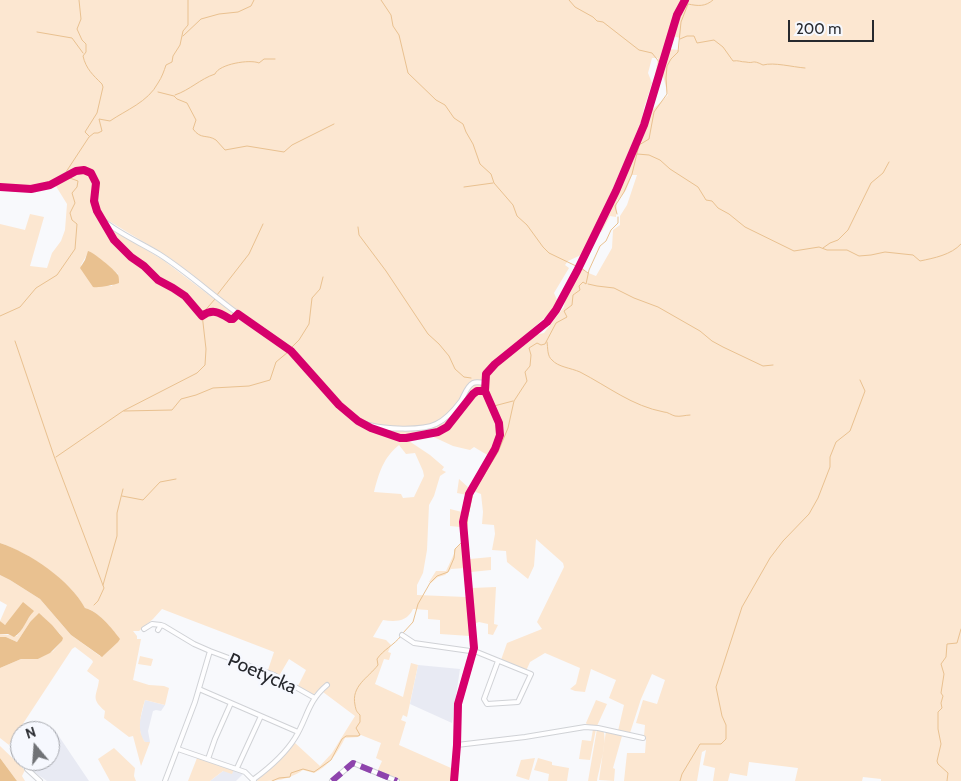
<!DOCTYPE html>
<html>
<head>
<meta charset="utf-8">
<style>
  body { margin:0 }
  #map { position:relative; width:961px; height:781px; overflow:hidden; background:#f8f9fc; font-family:Cabin,sans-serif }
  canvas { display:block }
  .north { position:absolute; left:10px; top:721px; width:50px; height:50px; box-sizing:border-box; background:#f6f8fe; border:1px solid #a3a5ab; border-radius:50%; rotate:342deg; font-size:14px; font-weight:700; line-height:20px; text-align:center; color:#27292e }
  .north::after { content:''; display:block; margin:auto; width:18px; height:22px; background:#707276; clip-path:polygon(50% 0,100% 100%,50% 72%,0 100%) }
  .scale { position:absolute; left:788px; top:20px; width:86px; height:22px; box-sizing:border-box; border:2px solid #27292e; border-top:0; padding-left:6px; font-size:15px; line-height:18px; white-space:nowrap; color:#27292e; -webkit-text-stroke:4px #f6f8fe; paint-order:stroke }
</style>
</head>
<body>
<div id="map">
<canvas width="961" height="781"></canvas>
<div class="north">N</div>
<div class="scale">200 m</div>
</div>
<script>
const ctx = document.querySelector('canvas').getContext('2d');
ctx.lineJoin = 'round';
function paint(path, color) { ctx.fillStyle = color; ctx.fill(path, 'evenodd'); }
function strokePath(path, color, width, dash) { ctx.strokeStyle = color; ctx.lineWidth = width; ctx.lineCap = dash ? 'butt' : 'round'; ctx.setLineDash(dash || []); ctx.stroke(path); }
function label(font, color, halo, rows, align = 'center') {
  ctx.font = font + ' Cabin,sans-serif'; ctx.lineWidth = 5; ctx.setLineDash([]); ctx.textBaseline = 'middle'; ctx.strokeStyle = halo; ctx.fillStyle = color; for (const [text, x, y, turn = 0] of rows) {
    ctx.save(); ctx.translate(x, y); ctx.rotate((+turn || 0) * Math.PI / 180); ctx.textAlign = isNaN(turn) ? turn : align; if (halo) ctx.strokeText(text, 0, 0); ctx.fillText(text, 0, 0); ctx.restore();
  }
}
paint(new Path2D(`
  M418,665L460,669L452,723L410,704Z
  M145,700L165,705L161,711L156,710L153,711L148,731L150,742H145L141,737L139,724Z
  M54,729L89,781H47L28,768L32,761H50V735Z
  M234,769L244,773L236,781H210L223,771Z`), '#e8eaf3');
paint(new Path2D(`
  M0,0H681L670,31L657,78L655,75L658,58H652L648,73L652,83L644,108L642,119L631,146L607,202L581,255L568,261L565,265L569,268L554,293L558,302L551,312L484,372L481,391L484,394L498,426V438L489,456L474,447L470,450L453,446L425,433L409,436L406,439L430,455L444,467L442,470L446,472L440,476L434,496L429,505L427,550L423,573L417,585V595L466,597L470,636L440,634V620L428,619V610L413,609C407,622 395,622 383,620L373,637L386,640L391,645L388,652L391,653L389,660L384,659L375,684L403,697L411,663L418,665L407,717L403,715L401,720L406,722L399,745L451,768V781H401L377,772L382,761L376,758L381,743L361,735L358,737L345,738C338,752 328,767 314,773L303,770C286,781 276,781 257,781L258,778L276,763L294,742L320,766L332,753L355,716L323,692L328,686L325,684L313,695L298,686L306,670L289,659L279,676L268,670L274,652L162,609L153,619L139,631H133L137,636V639H141L133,680L149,685L164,686L169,688L165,705L145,700C141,714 136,730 145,742H150L141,766L133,736L129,737L104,718L105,711C90,698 97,696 99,680L87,671L93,662L92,660L75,647L72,649L9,745L0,738V668L21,659H38L53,651L62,641L60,634L42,616L30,622L17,642L6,637H0V634L17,636L32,613L4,625L0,621L7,605L0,601V575L10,580L40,599L71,635L100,656H103L110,649L116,634C108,625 98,611 85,608C70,581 29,553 0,543V224L25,230L30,214L44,217L30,266L47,268L52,253L61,241L65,230L67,204L54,183L28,188L0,184ZM109,221L170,258L239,312L261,327L293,351L344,409L364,425L356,422L341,409L332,399L315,383L292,353L273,343L254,328L237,319L231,321L212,312L200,317L183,297L163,283L157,282L145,269L130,259L113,240L108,231L132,257L145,266L158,279L171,285L185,294L199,312L202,314L211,308L231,317L234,314L163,260L109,227ZM89,251L118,274L112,286H102L81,265ZM399,445L406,454L415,453L423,471L424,476L414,497L403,498L401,494L374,492C379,473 383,458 399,445Z
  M686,0H961V781H881V779L863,777L862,781H795L798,768L749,762L747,776L730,773L728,781H713L715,768L703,765L706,750L702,752L697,781H624L627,753H645L646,740L644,736L645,725L636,723L643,700L657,704L665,680L652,674L641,699L630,733L627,734L618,731L624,705L609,698L616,680L591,669L585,692L575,691L570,689L576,684L580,668L545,653L530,662L526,671L501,660L507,643L542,629L537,622L564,567L563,563L536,539L534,566L528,579L507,562L506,551L492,550L495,534L494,525L482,524L483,512L481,494L473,491L498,449L503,436L501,425L488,390L487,379L491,370L535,335L544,333L564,307L565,299L581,266L586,272L596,276L612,248L613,230L620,225V216L627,205L637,175H632L626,190L617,201L616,217L610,216L602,231L599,233L649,113L668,95L662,72L669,49L679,50L680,38L673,36L679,14Z
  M459,479L469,488L467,495L457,493Z
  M450,509L462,512L460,527L450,526Z
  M463,542L465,568L451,569L445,575L438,577L431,583L429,582L436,571H446L454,554V550Z
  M491,557V570L471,572L468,562L470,559Z
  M496,587L494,624L498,625L493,635L488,634V624L479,622L474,624L472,588Z
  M140,656L153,659L151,666L138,664Z
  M596,700L607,704L597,726H588L586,723Z
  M593,729H596L590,760L579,759L582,740L591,741Z
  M597,729L603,730C608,740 599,769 597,781H588Z
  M606,731L622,736L613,768L615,769L614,781L599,780Z
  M0,746L25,770L22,776L25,781H17L0,758Z
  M114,748L135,768L134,776L136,781H110L98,759Z
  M197,758L234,769L232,774L223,771L210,781H188Z
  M535,758L529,780L532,781L516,776L521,760Z
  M538,758L552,762V765L569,768L567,781H548L549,774L534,770Z`), '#fce7d1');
paint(new Path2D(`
  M88,251C93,252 114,269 118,275C119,277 119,281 119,283C113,285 100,288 93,287L80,268L85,260Z
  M0,543C30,553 70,580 85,608C98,611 112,628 120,639L118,642L102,657L71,635L40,599L10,580L0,575Z
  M23,602L34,611C26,619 24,631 14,637L8,634H0V621L5,625Z
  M39,613L52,625L63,638L62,641L50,653L38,659H21L0,668V637H6L17,642L30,622Z
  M0,758L17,781H0Z`), '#e9c190');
strokePath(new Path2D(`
  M79,0L81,19L77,29L82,40L86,44V52L83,56C86,69 93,75 102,84L103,87L97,113L85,132L89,136
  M381,0L391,15L393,26L399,35L408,73L436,100L445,105L454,118L463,124L466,132L473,144L480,164L491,174L494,183L513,205L517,216L527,225L543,247L549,253L576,266
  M569,0L575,7L593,17L597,21L603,22L639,50L652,53L660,63
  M37,32L72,38L83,53
  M183,36L201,19L219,14L238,12L251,6L254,0
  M680,39L687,36H694L697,43L714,40L723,47L733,61C739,60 740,62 746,62C755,64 751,59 763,65C774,62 792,67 805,68
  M158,92L174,96L177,99L187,103L196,120L193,129C201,140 207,134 216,140C219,143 222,147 225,150L247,146L284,152L292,145L334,124
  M175,95C190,90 200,79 215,74C219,64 250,59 259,63L264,59H275
  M637,154L649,155L660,160L670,169L698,187L706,200L712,201L718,208L729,214L745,227L794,251L819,247L827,250H847L859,256L871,255L885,252L913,255L920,261C934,258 951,255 961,244
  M66,172L89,137L94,133H98L102,131L99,119L110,121C126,110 148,102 158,83C162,77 164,71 166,65L172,62L173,56L180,45L183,31L188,25V0
  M464,187L493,183
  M617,214L615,206L624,192L632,174L639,145L649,139L654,112L667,94L666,78L667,66L671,59L678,52L681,22L688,4C698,6 705,7 713,0
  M358,227L359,235L386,271L428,334L439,344L449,356L455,369L464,377L471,378
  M823,248L830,243L838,240L848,230L871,183L883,173L889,162
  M581,268L588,273
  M588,284L597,286L614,288L634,298L658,307L700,331L712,341L723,347L763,366L773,365
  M217,295L249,254L263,224
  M0,316L20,307L36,288L57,275L75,249L77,224L72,220L70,213L75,203L72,193L77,187L78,181L67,177
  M15,341L54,456L104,588L98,601L94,605
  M547,342C548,348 547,356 552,360C558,367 571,368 580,372C609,387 632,406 664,412C668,412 671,415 675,416C680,417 686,415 690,415
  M291,348L299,340L309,324L312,298L320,289L323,277
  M481,385V388L482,389
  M487,391L494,406L513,401
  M124,411L172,410L181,399L196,395L213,388L249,386L270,380L276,362L288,352
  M56,457L123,411L197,373L205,365L206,349L202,314L215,299
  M122,496L143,500L160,482L176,479
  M466,535L468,516L473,493L498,452L508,428L514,401L527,381L525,372L530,366L531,355L529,348L537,343L541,345L545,344L556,323L567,317L564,311L572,305L573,295L580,290L579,286L583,282L586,284L589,270L600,246L606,241L611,230L618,223V217
  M103,585L117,536V513L123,489
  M403,633L413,622L418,604L430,583L437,576L448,572L454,558L455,549L463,541
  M272,781L279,778L290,777L291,773L303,769L314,772L331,760L342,739L346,736H358L360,735L356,728L360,722V715C356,711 356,710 355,705C351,686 368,678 378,665L377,659C383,650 394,645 401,636
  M680,781L682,774L700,744H721L726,739V725L722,716L716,687L742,607L770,558L783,541L809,514L818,498L830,467V457L836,442L850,431L865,391L860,380
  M947,781L948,773L938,764L937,761L941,744L938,729V712L942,708L941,703L943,696L941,693L944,674L941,664L946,657L947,644L957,643L961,629`), '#e9c190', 1);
const minor = new Path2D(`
  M0,187C17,189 32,191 49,185C60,181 73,166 86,171C105,178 86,205 104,221C120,234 141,243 159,254C186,271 211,294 237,313C255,327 276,337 293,353C313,371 342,419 369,425C384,429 422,431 436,424C445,420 455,409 461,401C464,396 467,386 473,383C477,381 481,383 485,383
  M144,629L152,624L161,625
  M158,630L161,625L164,626L194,644L210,651L195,702L165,781
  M402,635L414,643L477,652L531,674L518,702L487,704L484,699L498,661
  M210,651L274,675L313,697
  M199,689L298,732
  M457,745L525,737L585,727L598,728L643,738
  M178,749L245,772L254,781
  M208,759L215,739L231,703
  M237,768L261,716
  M27,769L40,781
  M254,779C269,768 285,754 295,738C308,717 307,702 327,685
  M332,781L353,763L397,781`);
const tertiary = new Path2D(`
  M454,781L457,745L458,704L474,648L463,522L469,494L495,449L500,435L499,423L485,391L486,374L495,364L547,322L556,310L577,271L616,191L644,125L677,15L685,0`);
strokePath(minor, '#d0d2d6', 6);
strokePath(tertiary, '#d0d2d6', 7);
strokePath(minor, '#fefeff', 4);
strokePath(tertiary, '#fefeff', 4.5);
strokePath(new Path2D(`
  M332,781L353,763L397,781`), '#8e44ad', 6, [12, 6]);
strokePath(new Path2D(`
  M0,187L31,189L50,185L76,171L84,170L91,173L96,183L94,201L97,211L114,240L131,257L144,266L158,280L173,288L185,296L202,316C213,308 220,313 230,319H233L238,314L291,351L339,405L358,421L371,428L400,438H406L438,432L447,427L473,394L477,391H485
  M454,781L457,745L458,704L474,648L463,522L469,494L495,449L500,435L499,423L485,391L486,374L495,364L547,322L556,310L577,271L616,191L644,125L677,15L685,0`), '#d6006c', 8);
label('19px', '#27292e', '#f6f8fe', [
  ["Poetycka",262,674,24]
]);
</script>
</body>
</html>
